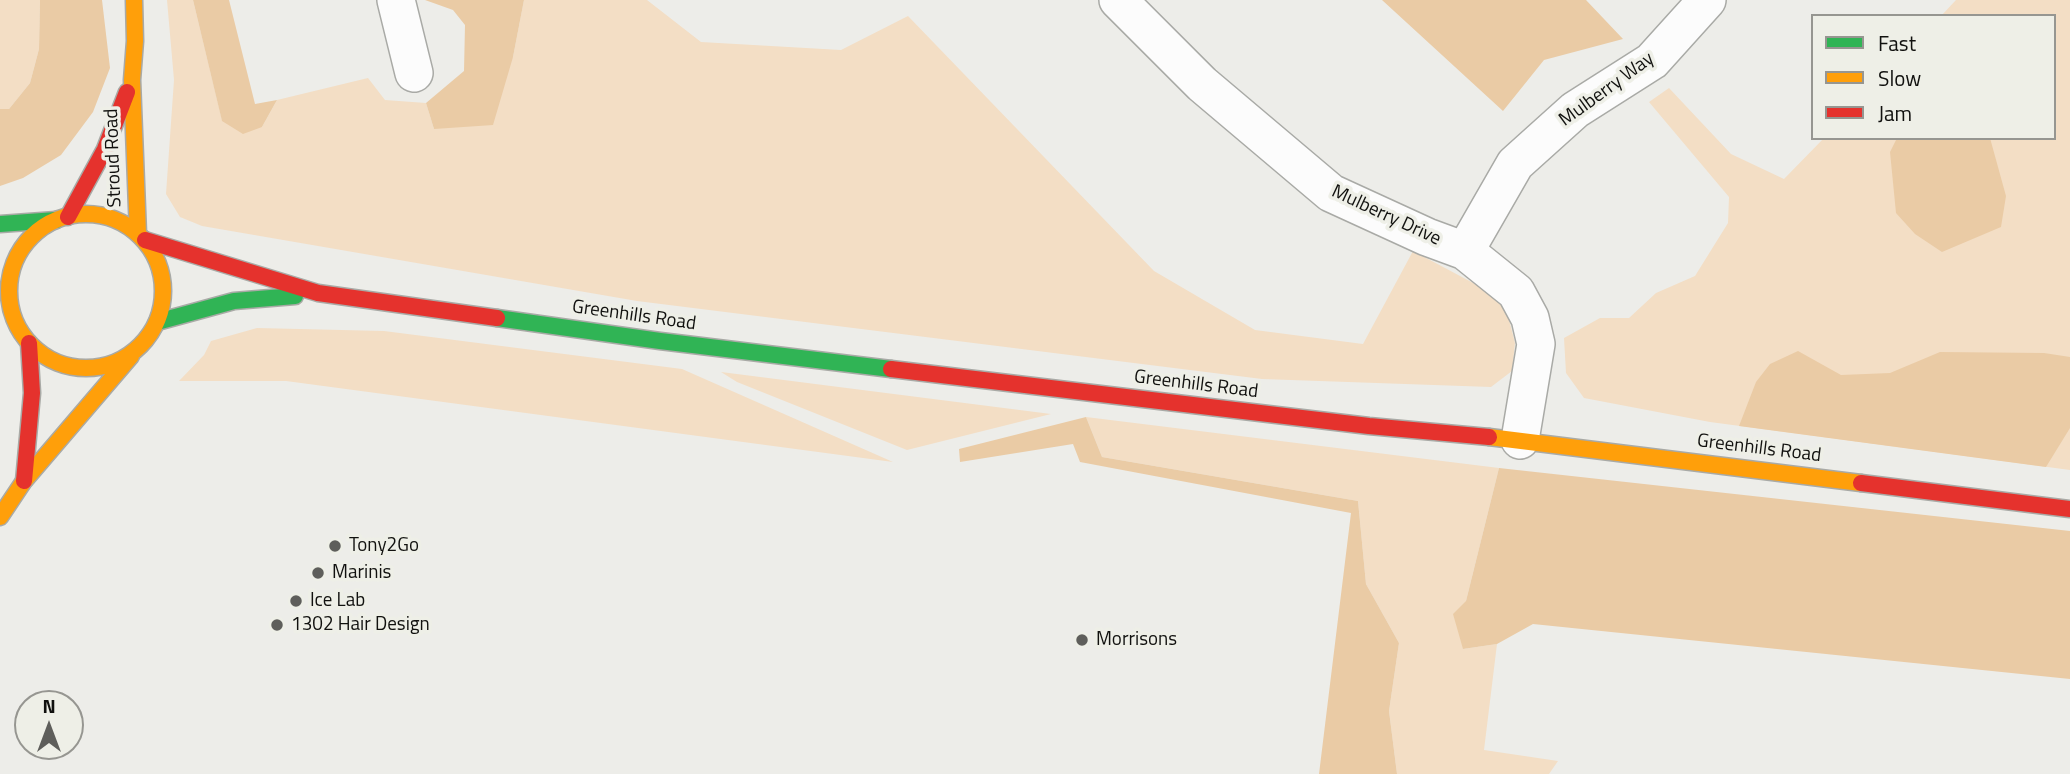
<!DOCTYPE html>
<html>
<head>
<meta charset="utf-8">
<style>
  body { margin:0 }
  #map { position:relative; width:2070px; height:774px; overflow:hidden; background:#edede9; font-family:"Titillium Web",sans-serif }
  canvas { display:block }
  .legend { position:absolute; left:1811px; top:14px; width:245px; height:126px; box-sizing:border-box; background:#eeefe7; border:2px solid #969691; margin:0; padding:9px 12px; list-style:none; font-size:21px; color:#11110f }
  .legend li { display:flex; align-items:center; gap:14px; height:35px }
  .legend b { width:35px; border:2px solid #969691 }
  .north { position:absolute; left:14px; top:690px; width:70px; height:70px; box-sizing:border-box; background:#eeefe7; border:2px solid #969691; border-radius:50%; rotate:0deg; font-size:19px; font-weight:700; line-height:28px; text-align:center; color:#11110f }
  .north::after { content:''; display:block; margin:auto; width:24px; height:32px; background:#5e5e5b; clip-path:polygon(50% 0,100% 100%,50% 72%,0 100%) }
</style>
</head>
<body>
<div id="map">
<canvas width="2070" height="774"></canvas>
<ul class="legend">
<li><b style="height:9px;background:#30b455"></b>Fast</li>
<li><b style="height:9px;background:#ff9f0a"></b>Slow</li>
<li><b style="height:9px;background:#e5322d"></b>Jam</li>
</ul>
<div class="north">N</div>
</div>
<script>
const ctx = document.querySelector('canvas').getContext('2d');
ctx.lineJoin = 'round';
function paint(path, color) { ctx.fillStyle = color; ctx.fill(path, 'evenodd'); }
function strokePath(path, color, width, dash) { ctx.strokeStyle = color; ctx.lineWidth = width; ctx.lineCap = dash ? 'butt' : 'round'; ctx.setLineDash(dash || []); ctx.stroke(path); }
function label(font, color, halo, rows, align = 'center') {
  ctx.font = font + ' "Titillium Web",sans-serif'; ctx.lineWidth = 7; ctx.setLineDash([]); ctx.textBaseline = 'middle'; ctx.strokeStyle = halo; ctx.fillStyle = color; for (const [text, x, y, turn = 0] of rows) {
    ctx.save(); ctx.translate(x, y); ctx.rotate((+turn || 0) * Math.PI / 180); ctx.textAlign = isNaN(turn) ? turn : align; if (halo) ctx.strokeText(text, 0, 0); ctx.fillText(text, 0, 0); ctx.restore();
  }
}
paint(new Path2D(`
  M0,0H40L39,49L30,83L9,109H0Z
  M167,0H193L222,120L262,127L277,100L368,78L385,100L426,103L434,129L513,57L524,0H647L701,42L841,50L908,16L1154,271L1255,330L1363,344L1413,251L1477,285L1505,304L1515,343L1512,371L1491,387L1262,379L637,301L202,226L180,217L166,194L174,80Z
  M1956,0H2070V470L1710,422L1584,398L1566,373L1564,338L1600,318H1629L1656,293L1695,276L1728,223L1729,197L1649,102L1669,88L1731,154L1784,179L1824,138H2054V16H1941Z
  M257,328L384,331L682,369L893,462L286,381H179L204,355L211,341Z
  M721,372L1051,414L907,450L737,382Z
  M1086,417L1499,468L1466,601L1463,649L1497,644L1484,750L1558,761L1549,774H1397L1389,711L1399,643L1366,584L1358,501L1102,457Z`), '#f3dec5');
paint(new Path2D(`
  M40,0H102L110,68L93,112L61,155L23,178L0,186V109H9L30,83L39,49Z
  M193,0H229L255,104L277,100L262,127L243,134L222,121Z
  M425,0H524L513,57L493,125L434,129L426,103L464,71L465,25L453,10Z
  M1382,0H1586L1623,39L1544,60L1503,111Z
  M1897,138H1990L2006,196L2001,227L1942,252L1915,234L1896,213L1890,152Z
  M1798,351L1841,375L1890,373L1940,352L2044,353L2070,357V428L2046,467L1739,426L1756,382L1770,364Z
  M1086,417L1102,457L1358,501L1366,584L1399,643L1389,711L1397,774H1319L1351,513L1080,462L1073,444L960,462L959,449Z
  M1499,468L2070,531V679L1533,624L1497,644L1463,649L1453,614L1466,601Z`), '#eacba5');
const street = new Path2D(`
  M396,0L414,73
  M1118,0L1202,84L1331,193L1427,237L1465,251L1516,292L1530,318L1536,344L1520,440
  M1465,251L1515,164L1575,110L1652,61L1707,0`);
const fast = new Path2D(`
  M0,224L56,220
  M497,318L660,341L891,369
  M157,322L234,301L295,296`);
const slow = new Path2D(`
  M134,0L135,41L132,80L138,234
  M9 291a77 77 0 1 1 154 0a77 77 0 1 1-154 0Z
  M1489,437L1861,483
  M0,517L24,481L131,356`);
const jam = new Path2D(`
  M68,217L105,149L127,92
  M145,240L318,293L497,318
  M891,369L1369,426L1489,437
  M24,481L32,393L29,343
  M1861,483L2070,509`);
strokePath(street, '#a9aaa6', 40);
strokePath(fast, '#a9aaa6', 19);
strokePath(slow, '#a9aaa6', 19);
strokePath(jam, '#a9aaa6', 19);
strokePath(street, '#fcfcfc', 37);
strokePath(fast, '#30b455', 16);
strokePath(slow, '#ff9f0a', 16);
strokePath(jam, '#e5322d', 16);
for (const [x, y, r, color] of [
  [335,546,7,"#5e5e5b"],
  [318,573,7,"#5e5e5b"],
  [296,601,7,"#5e5e5b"],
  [277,625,7,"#5e5e5b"],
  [1082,640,7,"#5e5e5b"]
]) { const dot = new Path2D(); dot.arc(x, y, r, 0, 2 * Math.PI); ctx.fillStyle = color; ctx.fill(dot); strokePath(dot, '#eeefe7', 2.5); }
label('19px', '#11110f', '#eeefe7', [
  ["Mulberry Way",1607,90,-36],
  ["Stroud Road",114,158,-92],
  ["Mulberry Drive",1386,216,25],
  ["Greenhills Road",634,316,8],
  ["Greenhills Road",1196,385,7],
  ["Greenhills Road",1759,449,7]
]);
label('19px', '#11110f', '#eeefe7', [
  ["Tony2Go",349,546],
  ["Marinis",332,573],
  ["Ice Lab",310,601],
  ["1302 Hair Design",291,625],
  ["Morrisons",1096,640]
], 'left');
</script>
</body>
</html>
